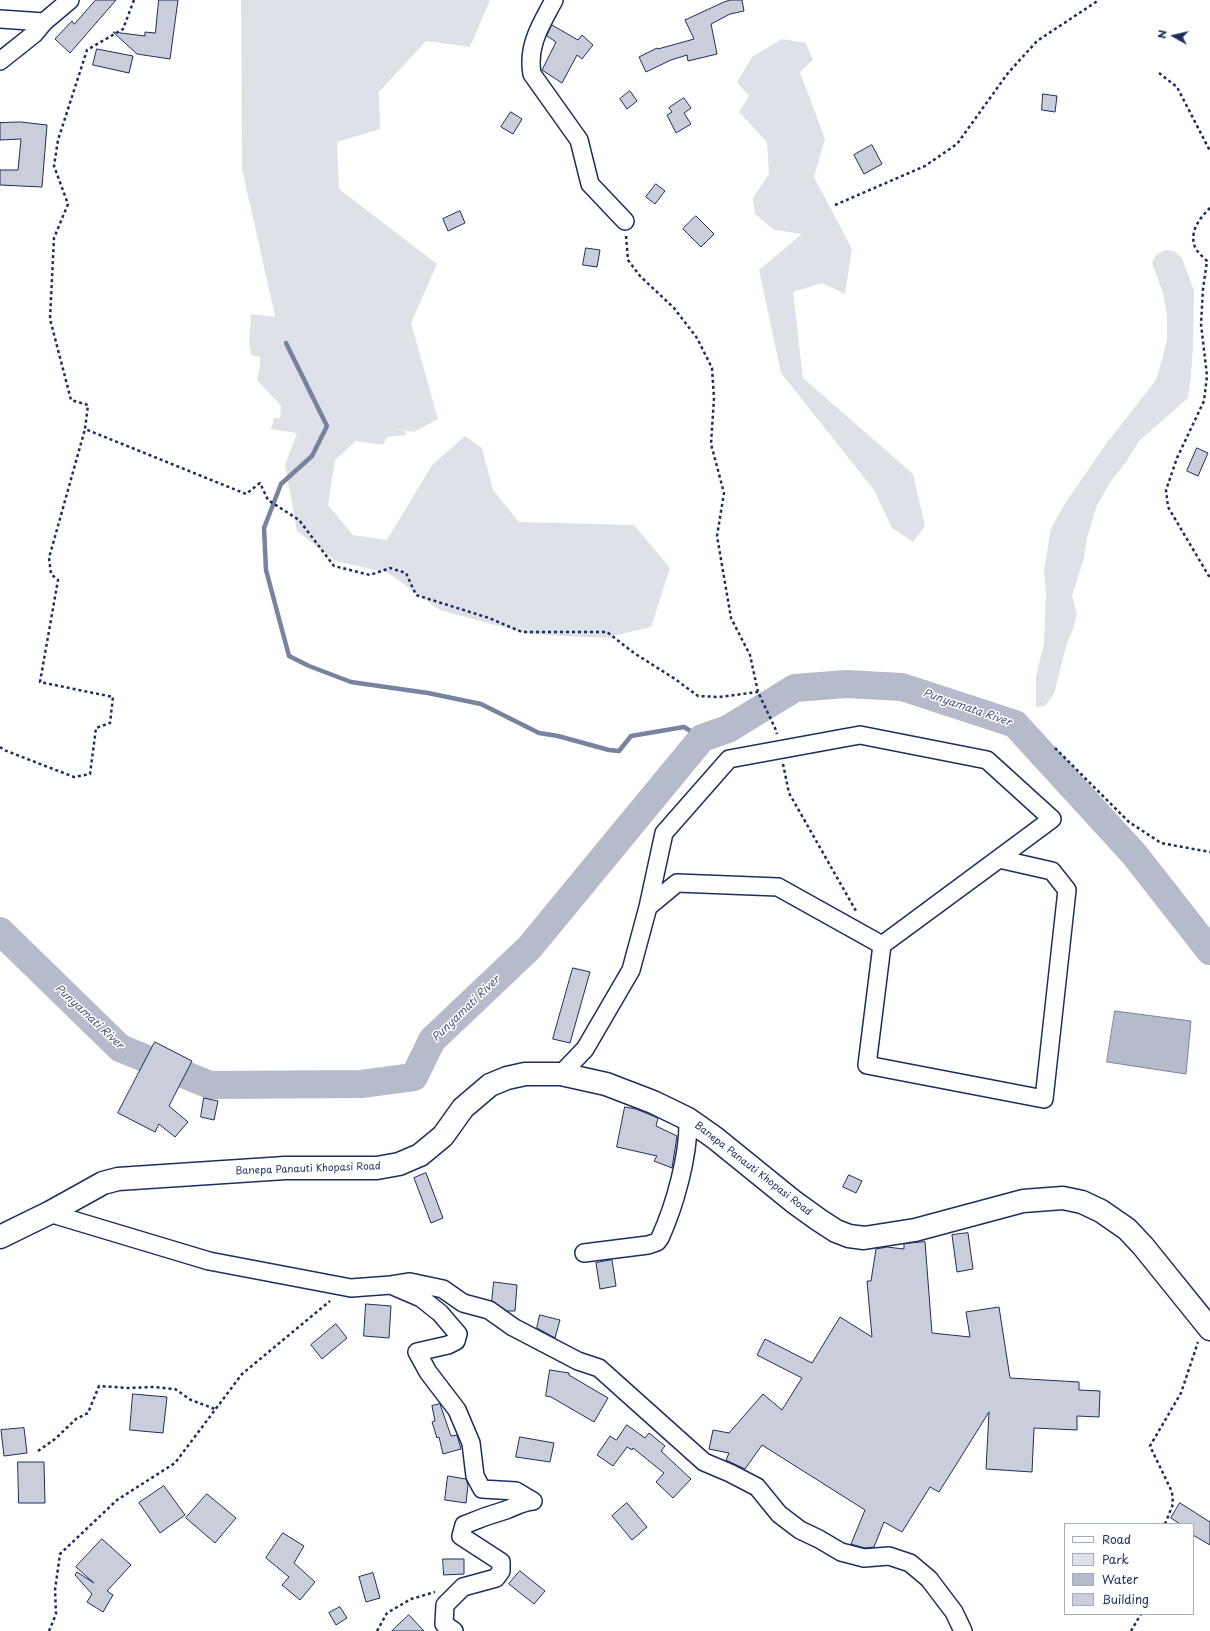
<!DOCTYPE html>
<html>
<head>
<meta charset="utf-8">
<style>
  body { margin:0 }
  #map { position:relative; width:1210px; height:1631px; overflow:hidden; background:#fff; font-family:"Playpen Sans",sans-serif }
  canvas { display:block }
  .legend { position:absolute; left:1064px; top:1523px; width:130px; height:92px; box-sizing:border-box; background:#fff; border:1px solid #a4acbf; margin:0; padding:5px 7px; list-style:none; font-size:12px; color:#1b2f5e }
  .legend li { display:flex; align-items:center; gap:8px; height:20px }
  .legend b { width:20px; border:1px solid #a4acbf }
  .north { position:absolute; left:1154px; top:16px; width:40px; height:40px; -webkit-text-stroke:3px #fff; paint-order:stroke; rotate:278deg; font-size:11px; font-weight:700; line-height:16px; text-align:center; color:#1b2f5e }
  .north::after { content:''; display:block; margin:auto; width:14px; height:18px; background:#1b2f5e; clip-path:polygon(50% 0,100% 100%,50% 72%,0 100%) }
</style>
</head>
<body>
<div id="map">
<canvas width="1210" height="1631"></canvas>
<ul class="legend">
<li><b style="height:5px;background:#fff"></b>Road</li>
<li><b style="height:11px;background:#dee1e7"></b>Park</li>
<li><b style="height:11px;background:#b5bbca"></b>Water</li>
<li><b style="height:11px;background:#caceda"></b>Building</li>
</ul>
<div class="north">N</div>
</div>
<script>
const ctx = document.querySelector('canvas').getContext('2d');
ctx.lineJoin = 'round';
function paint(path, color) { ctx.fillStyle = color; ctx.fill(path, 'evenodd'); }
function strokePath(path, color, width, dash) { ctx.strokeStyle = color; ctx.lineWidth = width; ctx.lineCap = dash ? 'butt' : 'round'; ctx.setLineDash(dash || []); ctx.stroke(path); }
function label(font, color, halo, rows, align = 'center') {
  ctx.font = font + ' "Playpen Sans",sans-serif'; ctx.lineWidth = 3; ctx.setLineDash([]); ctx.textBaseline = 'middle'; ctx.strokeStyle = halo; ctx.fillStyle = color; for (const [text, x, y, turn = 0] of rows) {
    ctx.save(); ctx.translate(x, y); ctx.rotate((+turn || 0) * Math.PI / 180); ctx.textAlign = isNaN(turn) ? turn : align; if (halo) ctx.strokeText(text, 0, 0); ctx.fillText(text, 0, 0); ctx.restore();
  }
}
paint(new Path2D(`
  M241,0H490L470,47L426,41L379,92L380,129L337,142L339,189L437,264L411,323L438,419L414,432L383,426L406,431V435L387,437L383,445L356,441L335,460L328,505L353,535L387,540L432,465L465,436L482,448L493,490L519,522L634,525L670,568L651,627L605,638L528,634L440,610L388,573L336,561L297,531L285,465L297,433L271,429L274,418H280L281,406L257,380L260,366V357L251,355L249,343L251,314L275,317L277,325L242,169Z
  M782,39L806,43L813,60L800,72L825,139L814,177L852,249L845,294L822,283L793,292L803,378L913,474L925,526L913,542L892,528L874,490L781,373L759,270L802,234L774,230L755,214L753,198L769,174L767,142L739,112L749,96L737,82L752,57Z
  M1165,250L1174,251L1182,258L1194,291L1193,345L1191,375L1188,398L1139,441L1126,462L1111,481L1097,505L1087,538L1084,558L1072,596L1077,613L1073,630L1067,643L1054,694L1045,706L1036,707V677L1044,643L1046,592L1044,570L1051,528L1064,505L1106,444L1156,380L1161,363L1167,340V315L1163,293L1152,263L1156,255Z`), '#dee1e7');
const water = new Path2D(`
  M1115,1011L1191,1021L1186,1074L1107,1062Z`);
paint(water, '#b5bbca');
strokePath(water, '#77839f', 1);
strokePath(new Path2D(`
  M286,343L327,426L312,456L281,484L264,528L266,570L289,656L309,666L351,682L428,693L481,704L539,733L558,736L609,750L619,751L631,736L684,727L702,738`), '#77839f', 4.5);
strokePath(new Path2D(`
  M0,931L120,1048L210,1085L361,1084L414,1077L432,1040L529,948L702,738L728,729L795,688L846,684L902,687L1015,724L1134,854L1210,951`), '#b5bbca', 28);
const building = new Path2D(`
  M96,0H116L70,53L55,39L72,21L74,24Z
  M159,0H178L170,59L137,54L113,32L145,36V32L155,33Z
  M731,0H742L744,11L730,14L711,24L717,54L688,61L687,55L671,60L646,72L639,57L657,48L658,49L694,39L685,20L724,2Z
  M552,25L578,40L582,35L593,45L582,59L577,55L562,83L542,70L556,42L547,36Z
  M97,49L133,56L129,73L93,65Z
  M630,91L637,101L627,109L620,99Z
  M1043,94L1057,96L1055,112L1042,110Z
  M684,98L691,108L684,113L691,124L676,133L667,115L672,112L669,108Z
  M511,112L522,119L513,134L501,127Z
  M21,122L47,125L42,187L0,185V170H18L21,139L0,140V123Z
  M872,145L882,164L864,174L854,155Z
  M656,184L665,191L655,204L646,197Z
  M460,211L465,223L448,231L443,219Z
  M696,216L714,234L701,247L683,229Z
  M586,248L600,250L597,267L583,265Z
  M1197,448L1208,453L1198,476L1187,471Z
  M573,968L590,972L570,1043L553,1039Z
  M155,1042L192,1061L169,1106L188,1122L175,1137L159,1124L155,1132L118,1113Z
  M204,1098L218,1101L214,1120L201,1117Z
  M625,1107L636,1109L658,1118L656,1126L677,1136L672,1168L654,1161L657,1156L617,1147Z
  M426,1173L443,1218L431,1223L414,1178Z
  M849,1175L862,1181L856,1193L843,1187Z
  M968,1233L973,1269L957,1272L952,1235Z
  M925,1242L932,1333L970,1337L966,1312L999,1307L1010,1378L1079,1382V1390L1100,1391L1099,1417L1077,1416V1430L1034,1428L1032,1472L986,1469L989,1412L939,1492L930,1487L902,1532L884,1522L874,1547L865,1548L851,1544L865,1510L762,1445L745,1469L726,1460L729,1453L709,1449L713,1430L729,1433L763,1394L782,1410L802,1378L757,1355L765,1339L812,1363L840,1317L872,1337L867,1281H871L876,1249L887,1247L904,1249V1244Z
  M612,1260L616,1286L600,1289L596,1263Z
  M494,1282L517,1285L515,1311H507L492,1301Z
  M366,1304L391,1306L389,1338L364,1336Z
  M540,1315L560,1320L555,1338L537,1328Z
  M336,1324L347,1338L322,1359L311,1345Z
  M550,1370L569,1373V1375L608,1398L594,1422L551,1397L546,1396Z
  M133,1394L167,1397L163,1433L130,1430Z
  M440,1404L451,1436L457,1435L461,1449L443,1454L439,1437L437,1438L432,1422L435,1421L432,1406Z
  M627,1425L645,1438L649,1433L665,1446L661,1451L691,1479L673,1498L656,1482L664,1473L633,1448L632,1450L627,1447L613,1466L597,1455L610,1436L616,1440Z
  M24,1428L27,1453L4,1456L1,1430Z
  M520,1437L554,1443L550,1462L516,1457Z
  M18,1462H44L45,1503H19Z
  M448,1476L466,1479L468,1485L466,1503L445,1500Z
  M164,1486L185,1515L160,1533L139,1503Z
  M207,1494L236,1518L215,1543L186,1518Z
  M627,1503L647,1527L632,1540L612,1516Z
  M1180,1503L1210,1522V1545L1193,1535V1524H1180L1171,1518Z
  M283,1533L304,1546L294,1563L315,1582L300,1600L282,1585L289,1577L266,1558Z
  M102,1539L131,1565L107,1591L113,1595L103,1612L87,1602L92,1594L75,1575L77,1572L94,1583L76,1567Z
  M443,1559H464V1574L444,1575Z
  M520,1571L545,1591L534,1604L509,1584Z
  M373,1573L380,1598L366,1602L359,1577Z
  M340,1607L347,1618L336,1625L329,1613Z
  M409,1615L424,1631H392Z`);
paint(building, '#caceda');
strokePath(building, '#1b2f5e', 1);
const minor = new Path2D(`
  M554,0C541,25 527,45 532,74L579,140L590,184L625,221
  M0,19L44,22
  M0,61L34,34L44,22L70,0
  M561,1074L585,1049L631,970L648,907L677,883L778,887L882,945L867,1065L1044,1099L1067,890L1052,871L999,859L882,945L1052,819L987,760L860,735L729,759L664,833L648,907
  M49,1213L209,1261L351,1288L391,1285L410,1282L443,1289L463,1303L489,1310L513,1327L578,1361L599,1368L704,1462L730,1473L757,1487L779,1514L800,1530L819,1539L841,1552L864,1558L889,1556L910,1563L929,1579L954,1612L963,1631
  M584,1253L648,1245L657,1242L660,1238C675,1205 689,1155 688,1119
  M393,1286L421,1298L440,1313L458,1334L456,1341L448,1345L417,1352L428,1372L457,1410L471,1443L475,1476L482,1489L516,1491L533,1501C522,1502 516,1506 506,1510C492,1514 478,1519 464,1525L461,1536L501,1562V1571L496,1578L463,1587L445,1605L444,1624L454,1631`);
const primary = new Path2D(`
  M0,1237L49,1213L103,1183L118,1179L285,1168H377L399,1164L420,1155L443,1136L463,1108L490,1085L507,1078L525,1074H561L606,1084L653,1102L688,1119L715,1138L794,1202L819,1220L836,1231L849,1236L864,1238L915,1230L1023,1201L1063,1198L1082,1202L1101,1211L1127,1229L1143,1246L1210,1329`);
strokePath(minor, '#1b2f5e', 20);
strokePath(primary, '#1b2f5e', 25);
strokePath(new Path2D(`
  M134,0L123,29L87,50L58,140L54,166L68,204L54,238L50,319L71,400L88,405L85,429L246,494L260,483L268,500L299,520L334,566L370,575L390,568L406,573L416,595L489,618L522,632H607L634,653L675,679L698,696L719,697L758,692
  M1159,73L1177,87L1210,151
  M835,205L925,166L957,144L1008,73L1037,41L1099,0
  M1210,208C1200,218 1189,231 1195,247C1197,252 1203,257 1207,261L1203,289L1201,324L1207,376L1204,401L1177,458L1166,490L1168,507L1210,578
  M626,236L628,260L640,276L674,308L697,338L712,368L714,398L711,444L724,493L717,536L731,618L750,655L758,692L775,728L777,734
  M0,747L4,750L74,777L90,774L96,728L110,723L113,697L40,682L58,580L51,574L49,558L85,429
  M1055,748L1129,822L1161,843L1210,852
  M783,764L789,793L856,911
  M38,1451L55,1439L76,1419L88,1413L99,1386L128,1388L153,1387L175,1389L191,1400L215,1409
  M1165,1524L1173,1504L1172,1492L1150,1446L1181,1393L1198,1342
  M49,1631L56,1614L55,1590L60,1554L117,1500L175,1463L242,1374L330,1301
  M377,1631L387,1613L411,1599L435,1592
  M1131,1631L1141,1614`), '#1b2f5e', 2.5, [3, 3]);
strokePath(minor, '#fff', 17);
strokePath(primary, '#fff', 22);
label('10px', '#1b2f5e', '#fff', [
  ["Banepa Panauti Khopasi Road",308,1169,-2],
  ["Banepa Panauti Khopasi Road",753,1169,38]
]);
label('italic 11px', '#49597e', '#fff', [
  ["Punyamata River",967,708,19],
  ["Punyamati River",466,1009,-44],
  ["Punyamati River",89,1017,43]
]);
</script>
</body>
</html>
